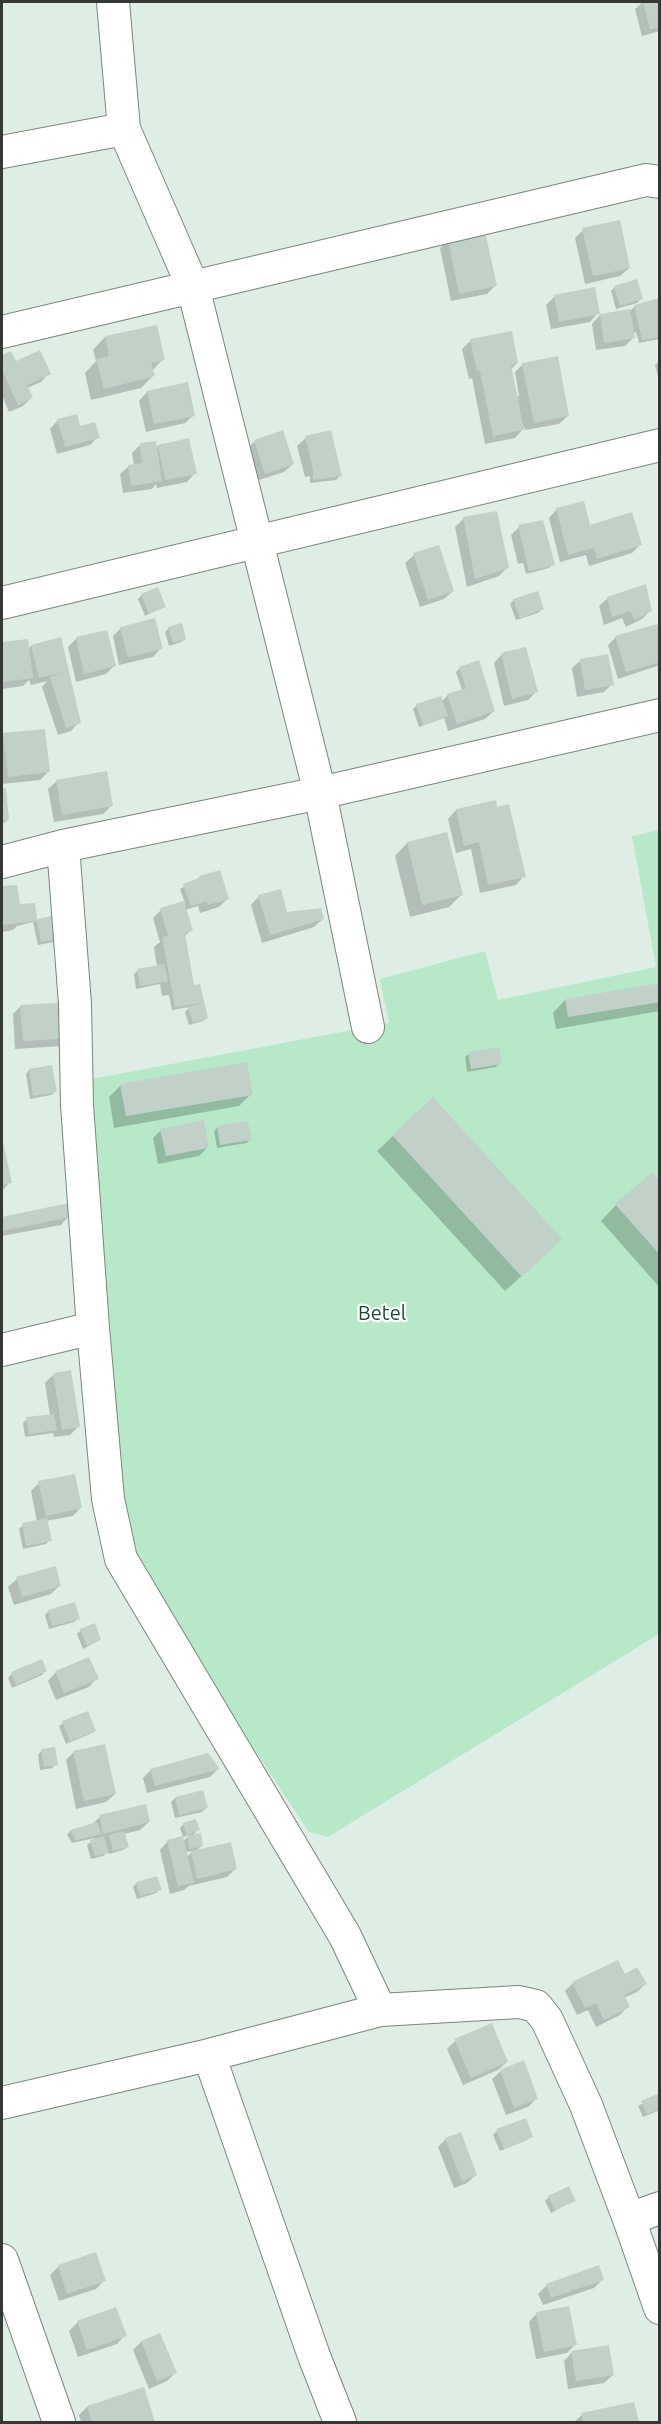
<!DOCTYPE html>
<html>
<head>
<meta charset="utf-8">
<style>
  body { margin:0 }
  #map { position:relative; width:661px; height:2424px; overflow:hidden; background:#dfeee5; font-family:Ubuntu,sans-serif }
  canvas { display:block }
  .frame { position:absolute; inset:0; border:3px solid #343936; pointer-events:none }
</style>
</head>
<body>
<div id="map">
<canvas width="661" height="2424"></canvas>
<div class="frame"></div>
</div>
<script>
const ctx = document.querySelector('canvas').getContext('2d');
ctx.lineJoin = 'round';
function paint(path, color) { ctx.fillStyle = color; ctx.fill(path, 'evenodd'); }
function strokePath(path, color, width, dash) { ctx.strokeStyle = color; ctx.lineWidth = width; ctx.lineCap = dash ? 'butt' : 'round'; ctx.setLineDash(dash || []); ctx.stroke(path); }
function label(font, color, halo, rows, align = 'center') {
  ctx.font = font + ' Ubuntu,sans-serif'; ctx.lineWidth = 4.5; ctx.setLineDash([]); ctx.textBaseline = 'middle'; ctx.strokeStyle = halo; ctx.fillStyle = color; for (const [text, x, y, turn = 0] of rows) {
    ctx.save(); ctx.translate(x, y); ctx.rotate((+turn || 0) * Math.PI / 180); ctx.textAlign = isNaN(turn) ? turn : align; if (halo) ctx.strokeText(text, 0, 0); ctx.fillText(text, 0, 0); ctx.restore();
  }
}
paint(new Path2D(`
  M659,830V1634L328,1837L309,1832L127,1558L81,1081L389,1023L380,979L485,951L498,1000L656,967L632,836Z`), '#b7e9c9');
paint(new Path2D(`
  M643,2H660V31L642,36L635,9Z
  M583,230L629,268L620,276L585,284L575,238Z
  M449,240L495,286L487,294L451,301L440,248Z
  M615,287L641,299L637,303L616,309L611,291Z
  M555,296L598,313L590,322L551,329L546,305Z
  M660,300L659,339L639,343L636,332L632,333L633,338L625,346L596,350L592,324L600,315L630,311L634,307Z
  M105,337L163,359L152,371L153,376L141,388L91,400L85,373L96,361L93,350Z
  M471,340L517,363L511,369L516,397L519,396L515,372L523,364L568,416L559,424L525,430V427L515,438L485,444L472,378L469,379L462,349Z
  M11,353L15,363L49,373L41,382L27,388L31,398L23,406L9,412L2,395V357Z
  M660,360V383L655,365Z
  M147,392L194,415L185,423L146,432L139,401Z
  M58,420L79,428L98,437L90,445L57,454L50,429Z
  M282,432L293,464L284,472L256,481L246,450L254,442Z
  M306,438L340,476L336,480L310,483V476L305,477L297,446Z
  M140,445L155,449L158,446L195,473L187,482L157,488L156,484L152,489L123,493L120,474L129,466L134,465L132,453Z
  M557,509L589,526L640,545L632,553L589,566L586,555L560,562L549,518Z
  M464,518L507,568L499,576L467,587L455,527Z
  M519,527L553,564L549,568L526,574L523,563L518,564L511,535Z
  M414,555L453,591L444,599L420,607L405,563Z
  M142,595L164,607L145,616L138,599Z
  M608,598L650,611L642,619L626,627L622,618L604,625L599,606Z
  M514,600L542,609L538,613L516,620L510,604Z
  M121,628L161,648L153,657L119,665L113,636Z
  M169,628L185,639L181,642L169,646L165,632Z
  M106,631L114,666L106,674L76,682L68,647L76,639Z
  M616,637L660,638V665L618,679L608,645Z
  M60,639L79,722L71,731L58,735L42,687L47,681L31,685L29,680L23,686L2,689V644L27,640L28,649L31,646Z
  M502,654L536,692L528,700L504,706L494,663Z
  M581,660L612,684L604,692L577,697L572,668Z
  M460,668L494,711L485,719L448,731L444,718L419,727L413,709L417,705L441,702L448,695L462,690L456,672Z
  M4,735L48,772L40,780L2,784V737Z
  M57,781L112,805L103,814L54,822L48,789Z
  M2,790H4L8,820L2,824Z
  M496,809L524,876L516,885L480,893L471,849L456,853L448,819L456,810Z
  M446,834L461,895L449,907L410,917L395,856L407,843Z
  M200,877L227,899L219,907L200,913L198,906L185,910L191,930L184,937L189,987L199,986L207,1018L203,1021L189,1025L185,1012L190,1007L172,1010L169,995L162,996L160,984L136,989L134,974L138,970L157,967L154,947L160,942L153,918L161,910L185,903L180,889Z
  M16,886L19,908L34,904L36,922L38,920L59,941L38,945L33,922L17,926L13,930L2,932V888Z
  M259,896L286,913L323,919L314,927L262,943L251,905Z
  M660,984V1011L556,1029L553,1013L565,1000Z
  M21,1006L71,1037L63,1046L15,1049L13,1014Z
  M469,1054L500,1063L496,1067L467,1072L465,1057Z
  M29,1070L55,1092L51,1095L30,1099L26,1074Z
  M121,1085L251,1094L239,1106L114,1128L109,1097Z
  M218,1127L250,1140L246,1143L217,1148L214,1131Z
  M161,1130L208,1147L199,1156L158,1164L153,1138Z
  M393,1136L545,1255L505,1291L377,1151Z
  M2,1139L10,1182L2,1191Z
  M660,1183V1288L601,1221L616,1205Z
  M67,1205L69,1216L61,1225L2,1236V1218Z
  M53,1375L78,1427L70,1435L54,1437L53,1433L25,1437L23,1423L27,1419L50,1416L45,1383Z
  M39,1483L81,1507L73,1516L46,1521L50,1540L46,1544L23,1549L19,1529L23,1525L37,1522L31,1491Z
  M17,1579L60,1585L51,1594L14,1605L8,1587Z
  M49,1611L78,1618L74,1622L49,1629L45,1615Z
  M81,1630L100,1640L83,1649L77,1634Z
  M41,1661L45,1671L42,1675L12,1688L8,1678L12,1674Z
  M56,1672L97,1678L89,1687L56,1700L48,1681Z
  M63,1723L94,1731L90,1734L66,1744L59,1726Z
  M41,1751L56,1764L52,1768L40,1770L38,1755Z
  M74,1752L115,1794L106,1802L76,1809L66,1760Z
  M218,1769L210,1777L147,1793L143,1778L151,1770Z
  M175,1798L206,1808L202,1812L175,1818L171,1802Z
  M100,1817L149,1822L140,1830L124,1834L127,1847L123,1850L109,1854L108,1851L103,1856L91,1859L87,1845L95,1838L72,1843L67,1835L70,1831L91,1825Z
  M184,1824L198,1830L192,1836L201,1846L196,1851L235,1869L227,1877L189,1886L184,1890L170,1894L160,1850L168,1841L183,1842L189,1835L183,1837L180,1828ZM193,1851L187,1857L185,1852Z
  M137,1883L160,1889L156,1893L137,1899L133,1887Z
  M624,1977L645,1984L637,1992L624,1998L628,2006L620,2015L596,2027L588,2010L577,2015L565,1991L573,1983Z
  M455,2041L507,2062L498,2070L463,2085L447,2049Z
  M501,2071L537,2098L528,2107L506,2115L492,2079Z
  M660,2094V2110L643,2117L638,2106Z
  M525,2120L531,2137L527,2140L500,2151L493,2135L497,2131Z
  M446,2139L476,2175L467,2183L454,2188L438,2147Z
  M549,2197L574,2200L551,2213L545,2201Z
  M59,2266L104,2281L96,2289L59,2301L50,2275Z
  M603,2279L594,2288L543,2305L538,2294L547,2285Z
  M537,2313L575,2345L567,2353L536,2359L529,2322Z
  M78,2322L125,2335L117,2344L78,2357L69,2331Z
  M141,2342L175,2373L167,2381L149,2389L133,2350Z
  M572,2352L613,2375L604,2383L568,2389L564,2361Z
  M143,2389L154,2422H81L79,2415L87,2407Z
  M633,2403L638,2422H574L582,2415Z`), '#0003');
paint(new Path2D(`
  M643,2H660V28L650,29Z
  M620,220L630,268L593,276L582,228Z
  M485,231L497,286L459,294L448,239Z
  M637,279L643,299L620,306L614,286Z
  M595,287L600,314L559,322L554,295Z
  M660,298V337L642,340L634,305Z
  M630,309L635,338L604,343L600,314Z
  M157,325L165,360L151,363L155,376L104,389L96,359L109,356L105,336Z
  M512,331L518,363L511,365L524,430L493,436L480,371H477L470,339Z
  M40,350L51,374L27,385L33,398L18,405L2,370V355L11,351L16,361Z
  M558,356L569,416L534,423L522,363Z
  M188,382L195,416L154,424L147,391Z
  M77,414L80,426L95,422L100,438L65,447L57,419Z
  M283,430L294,464L265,474L254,440Z
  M331,430L342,476L313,480V469L305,436Z
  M189,438L197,474L165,480L158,445Z
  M156,441L162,481L131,486L128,465L142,463L140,443Z
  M584,501L590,525L632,512L642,545L597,559L594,548L568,555L556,508Z
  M497,511L509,568L475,579L463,517Z
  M543,520L555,565L529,571L518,525Z
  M439,545L454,591L428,600L413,553Z
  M646,584L652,611L635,620L630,611L612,617L607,597Z
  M158,587L166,607L149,614L141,594Z
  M538,591L544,609L520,618L513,599Z
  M155,618L163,649L128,657L120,627Z
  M182,623L186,639L173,643L168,627Z
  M657,624L660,633V662L626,672L615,636Z
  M107,630L116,666L84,674L76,637Z
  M61,637L81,723L66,728L50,677L64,672L39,678L31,645Z
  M28,639L33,678L3,682L2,642Z
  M526,647L538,692L512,699L501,653Z
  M608,654L614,685L585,690L580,659Z
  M479,660L495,711L457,724L447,694L466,688L459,667Z
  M441,696L448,716L423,725L416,704Z
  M45,729L50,772L8,777L3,733Z
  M107,771L113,806L62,815L56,780Z
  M6,788L9,820L2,821V789Z
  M496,800L497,807L509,804L526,877L488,885L479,842L464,846L456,809Z
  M447,832L463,895L422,905L407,842Z
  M220,870L229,899L208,905L207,901L191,906L183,884L200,878L199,876Z
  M17,885L20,904L35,903L37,919L61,914L65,938L41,942L37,921L3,925L2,886Z
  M281,889L287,912L321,908L324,919L270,935L258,895Z
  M184,901L193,931L185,933L194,985L200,984L208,1018L193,1023L188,1007L203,1003L175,1007L162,937L168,936L160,908Z
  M164,964L168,981L140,986L137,969Z
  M660,983V1002L568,1017L565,999Z
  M70,1002L73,1038L23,1041L20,1005Z
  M499,1047L502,1064L471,1069L468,1052Z
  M247,1062L253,1095L126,1116L120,1084Z
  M52,1065L57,1092L33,1096L29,1069Z
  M433,1097L562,1239L522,1277L392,1135Z
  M204,1120L209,1148L166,1156L160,1129Z
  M248,1121L252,1140L220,1145L217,1126Z
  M2,1137L12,1183L2,1185Z
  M652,1172L660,1181V1255L615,1204Z
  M68,1203L70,1217L2,1231V1217Z
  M71,1370L80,1427L62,1430L53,1373Z
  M54,1414L57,1430L29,1434L26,1417Z
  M75,1474L82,1508L46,1516L38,1481Z
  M47,1518L52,1541L26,1546L22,1523Z
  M56,1566L61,1586L22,1597L16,1577Z
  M75,1602L80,1619L52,1626L48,1610Z
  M95,1623L101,1640L87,1646L80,1629Z
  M89,1657L99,1679L64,1693L55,1671Z
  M42,1659L47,1671L16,1685L11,1672Z
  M88,1711L96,1731L70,1741L62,1721Z
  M105,1744L116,1794L84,1801L73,1751Z
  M55,1747L58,1765L44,1767L41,1749Z
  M208,1753L220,1769L155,1786L150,1769Z
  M203,1790L208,1808L179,1815L175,1797Z
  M146,1804L150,1822L103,1834L99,1815Z
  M196,1819L200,1830L187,1835L183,1823Z
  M97,1822L101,1834L76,1840L70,1830Z
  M124,1831L129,1847L113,1851L109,1835Z
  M201,1833L203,1846L189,1849L187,1836Z
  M104,1836L109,1853L95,1856L90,1840Z
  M183,1836L194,1883L178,1886L167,1840Z
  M231,1842L237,1869L197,1879L191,1851Z
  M157,1876L162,1890L140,1896L136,1882Z
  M618,1960L625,1974L637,1967L647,1984L624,1995L630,2007L604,2020L596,2003L585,2008L572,1982Z
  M492,2023L508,2062L471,2078L454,2039Z
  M524,2060L538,2099L514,2108L500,2070Z
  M660,2093V2109L647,2114L641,2101Z
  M526,2118L533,2137L504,2149L496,2129Z
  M461,2132L477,2175L462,2181L445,2138Z
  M569,2186L576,2201L555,2210L548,2196Z
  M96,2252L106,2281L67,2294L58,2265Z
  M599,2265L604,2280L551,2298L546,2284Z
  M569,2306L577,2345L544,2352L536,2312Z
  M116,2307L127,2336L87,2350L77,2321Z
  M160,2333L177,2373L157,2381L141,2341Z
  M609,2345L614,2375L576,2381L571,2351Z
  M144,2387L155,2422H92L87,2406Z
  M634,2402L639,2422H583L581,2413Z`), '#c2d1c7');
const minor = new Path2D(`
  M113,2L124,129L193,287L320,793L368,1027
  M2,152L124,129
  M2,332L646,180L660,182
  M2,603L660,445
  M2,862L63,846L320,793L660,715
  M93,1328L108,1499L121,1559L345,1936L380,2010
  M2,1350L93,1328L77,1105L75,1004L63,846
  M209,2055L314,2356L340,2422
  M2,2103L209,2055L380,2010L519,2002L536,2006L547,2020L586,2105L629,2219L660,2308
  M629,2219L660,2208
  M2,2260L59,2422`);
strokePath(minor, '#78867d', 34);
strokePath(minor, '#fff', 32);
label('20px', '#174c30', '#fff', [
  ["Betel",382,1313]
]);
</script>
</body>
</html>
